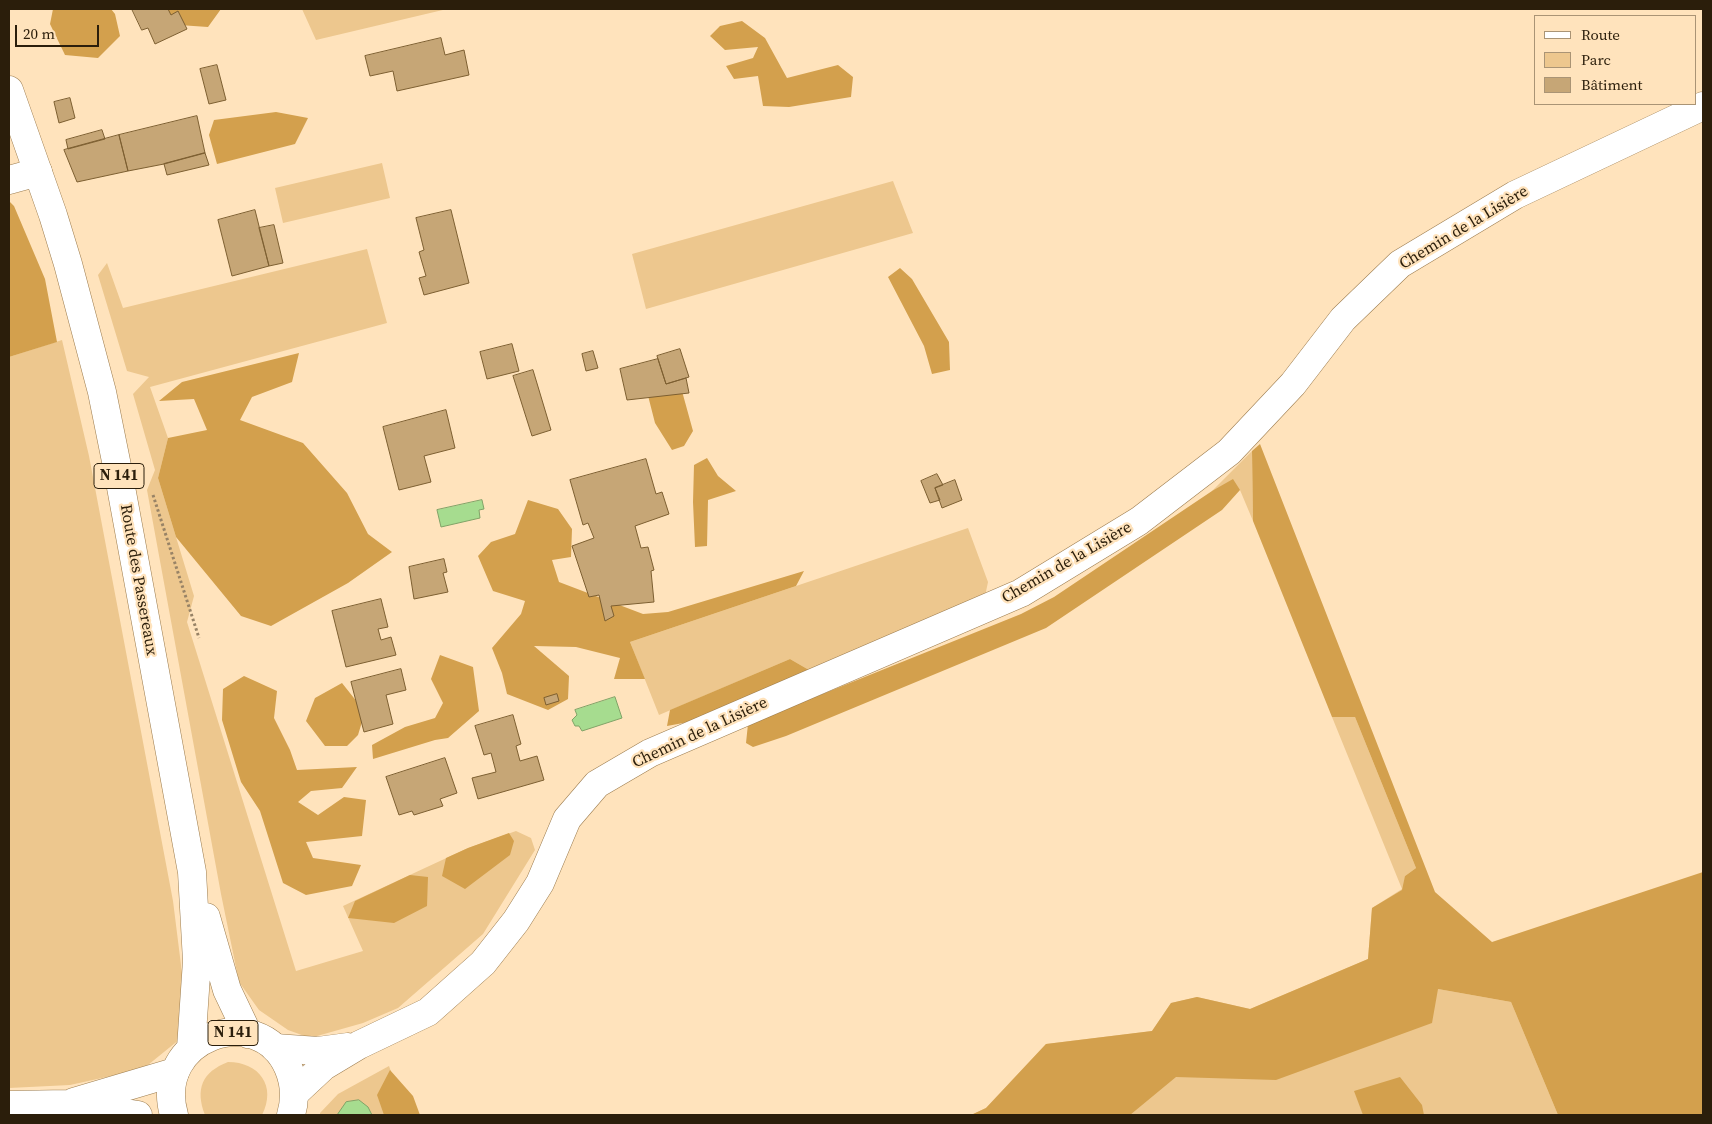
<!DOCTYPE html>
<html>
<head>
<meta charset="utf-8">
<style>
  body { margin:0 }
  #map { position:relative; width:1712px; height:1124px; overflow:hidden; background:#ffe3bc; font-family:"Source Serif 4",serif }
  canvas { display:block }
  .frame { position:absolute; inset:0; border:10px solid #2b1e0b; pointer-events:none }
  .legend { position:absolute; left:1534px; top:15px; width:162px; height:90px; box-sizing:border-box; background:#ffe3bc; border:1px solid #aa9475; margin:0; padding:6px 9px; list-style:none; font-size:15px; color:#2b1e0b }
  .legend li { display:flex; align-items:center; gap:10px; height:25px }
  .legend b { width:25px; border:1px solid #aa9475 }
  .scale { position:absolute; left:15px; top:25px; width:84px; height:22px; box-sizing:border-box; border:2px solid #2b1e0b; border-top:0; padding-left:6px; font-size:15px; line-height:18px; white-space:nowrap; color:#2b1e0b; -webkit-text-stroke:4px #ffe3bc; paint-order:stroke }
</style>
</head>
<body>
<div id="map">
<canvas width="1712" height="1124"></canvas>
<div class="frame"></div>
<ul class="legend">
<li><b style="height:6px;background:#fff"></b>Route</li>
<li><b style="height:14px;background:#edc78e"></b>Parc</li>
<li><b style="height:14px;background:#c6a676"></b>Bâtiment</li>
</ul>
<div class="scale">20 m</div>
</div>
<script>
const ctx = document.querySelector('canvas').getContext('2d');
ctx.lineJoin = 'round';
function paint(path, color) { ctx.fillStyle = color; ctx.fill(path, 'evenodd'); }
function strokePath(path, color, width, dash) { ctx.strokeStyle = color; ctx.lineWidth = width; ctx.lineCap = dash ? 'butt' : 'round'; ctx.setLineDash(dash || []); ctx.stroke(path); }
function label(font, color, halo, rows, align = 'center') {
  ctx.font = font + ' "Source Serif 4",serif'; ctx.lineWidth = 4.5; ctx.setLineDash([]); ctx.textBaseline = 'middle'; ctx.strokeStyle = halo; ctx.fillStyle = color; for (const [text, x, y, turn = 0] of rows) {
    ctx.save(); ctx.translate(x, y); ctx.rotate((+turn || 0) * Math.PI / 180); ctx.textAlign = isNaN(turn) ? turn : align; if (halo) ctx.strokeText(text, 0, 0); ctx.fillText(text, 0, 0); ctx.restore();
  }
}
paint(new Path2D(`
  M302,9H447L316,40Z
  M382,163L390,198L283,223L275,188Z
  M893,181L913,233L646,309L632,254Z
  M367,249L387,323L150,387L168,438L158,478L194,596L187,622L296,971L363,951L343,906L468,848L516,831L531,838L535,850L483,934L398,1008L363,1023L310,1038L288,1030L259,1010L239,982L221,894L147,490L155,470L133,394L149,377L127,371L98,275L107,263L123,308Z
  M62,340L89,456L173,901L182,973L180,1039L143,1069L70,1085L9,1088V357Z
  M1252,451L1253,521L1240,490L1212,491Z
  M968,528L988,582L984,601L809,670L790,659L659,715L630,642Z
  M1332,717H1355L1416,868L1405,876L1438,989L1511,1002L1558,1115H971L986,1108L1046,1044L1152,1031L1171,1003L1197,997L1250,1009L1368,959L1372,908L1402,889Z
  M228,1062C259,1062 277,1086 262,1115H205C195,1089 202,1072 228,1062Z
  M389,1066L406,1115H320V1113L338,1094Z`), '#edc78e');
paint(new Path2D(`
  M53,9H111L115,14L120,36L98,58L65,55L50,24Z
  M167,9H221L208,27L179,25L167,17Z
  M742,21L765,38L787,78L838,65L853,77L851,97L789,107L763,106L758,76L734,79L726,66L753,58L758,47L725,50L710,36L720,26Z
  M276,112L308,118L295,144L217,164L209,135L214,120Z
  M9,201L14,206L45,279L57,342L9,357Z
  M900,268L912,279L949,342L950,370L932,374L924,346L888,277Z
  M299,353L292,382L252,397L240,420L303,443L347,493L368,534L392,552L348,583L271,626L241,616L176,537L158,478L168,438L207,430L194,399L159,401L182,382Z
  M677,373L693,431L684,446L672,450L655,423L644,380Z
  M1260,444L1435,892L1492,942L1703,872V1115H1558L1511,1002L1438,989L1432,1023L1276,1080L1176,1077L1130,1115H971L986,1108L1046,1044L1152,1031L1171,1003L1197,997L1250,1009L1368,959L1372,908L1402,890L1405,876L1416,868L1355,717H1332L1253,521L1252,451Z
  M707,458L718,476L736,491L708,500L707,546L695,547L693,502L694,465Z
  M1233,479L1240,490L1222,510L1046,628L786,736L753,747L746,743L748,724L1021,614L1054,597L1212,491Z
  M528,500L558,509L572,529L571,557L552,560L559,582L643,614L668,612L804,571L796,586L630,642L645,679H614L620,658L576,647L534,646L569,676L568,699L548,710L507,694L502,673L492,648L521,614L525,601L493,591L478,556L491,542L515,534Z
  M440,655L473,667L479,711L448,738L435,740L373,759L372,745L405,727L435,718L443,703L431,679Z
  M790,659L809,670L694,721L667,726L670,710Z
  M244,676L277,691L274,718L290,750L297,770L357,767L342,788L311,791L298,802L318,815L344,797L366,800L362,836L306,842L313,858L361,865L352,886L306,895L283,883L260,811L241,782L222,720L223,689Z
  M342,683L365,712L358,735L347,746H325L306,721L315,698Z
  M509,833L514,841L510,855L465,889L442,876L446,858L468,848Z
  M410,875L428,877L427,906L394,923L348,918L355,901Z
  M390,1070L413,1096L420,1115H384L377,1095Z
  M1400,1077L1422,1105L1424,1115H1363L1354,1091Z`), '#d3a04d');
const water = new Path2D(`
  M482,500L484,509L479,510L480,518L441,527L437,510Z
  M615,697L622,718L582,731L579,726H575L572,720L577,715L575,710Z
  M359,1100L368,1107L372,1115H337L346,1102Z`);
paint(water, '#a6dc8f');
strokePath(water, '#81a367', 1);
const building = new Path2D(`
  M132,9H168L171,15L178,11L187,29L155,44L148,28L142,30Z
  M441,38L445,55L464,50L469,75L397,91L393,71L370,76L365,56Z
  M217,65L226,100L209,104L200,69Z
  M70,98L75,118L59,123L54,102Z
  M197,116L205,153L164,164L128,171L119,135Z
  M102,130L105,139L68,149L66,140Z
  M119,135L128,171L77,182L64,150Z
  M205,153L209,165L167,175L164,164Z
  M255,210L269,266L232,276L218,220Z
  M451,210L469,283L424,295L419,278L426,276L419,252L424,250L416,218Z
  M274,225L283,263L269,266L259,228Z
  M512,344L519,371L487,379L480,352Z
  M680,349L689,377L666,384L657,356Z
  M593,351L598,368L586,371L582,354Z
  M658,359L666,384L686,378L689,393L627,400L620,369Z
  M533,370L551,430L532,436L513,376Z
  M446,410L455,448L424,456L431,482L399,490L383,427Z
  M646,459L656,494L662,492L669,514L635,526L641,548L648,547L654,570L651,571L654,602L611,606L614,616L605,621L599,595L589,597L572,546L594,538L588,523L583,525L570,480Z
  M937,474L943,485L935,488L940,500L930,503L921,481Z
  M955,480L962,500L942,508L935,488Z
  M444,559L447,572L443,573L448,592L414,599L409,567Z
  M381,599L388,627L378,629L381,640L391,637L396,655L346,667L332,611Z
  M401,669L406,690L386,695L393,724L364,732L351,682Z
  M557,694L559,701L546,705L544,698Z
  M513,715L521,744L516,746L520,761L537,756L544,780L478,799L472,778L496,772L491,753L484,755L475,726Z
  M445,758L457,793L440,799L443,806L414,815L412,811L399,815L386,777Z`);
paint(building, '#c6a676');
strokePath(building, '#7d5f31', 1);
const street = new Path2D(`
  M9,180L38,172
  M275,1048L318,1051L348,1047
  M295,1093L324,1066L359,1045L428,1012L483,963L516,921L540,883L567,819L597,784L650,753L1021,593L1139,521L1229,452L1293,384L1343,319L1400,264L1515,195L1703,106`);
const secondary = new Path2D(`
  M74,1102L175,1072
  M9,1105L68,1104L138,1115`);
const primary = new Path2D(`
  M9,90L53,215L68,264L102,392L118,471L192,872L197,961L191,1048
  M206,917L227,990L248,1034
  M174,1115C152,1037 258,1000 288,1067C295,1083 296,1098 291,1115`);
strokePath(street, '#9d7d4f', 29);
strokePath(secondary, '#9d7d4f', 29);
strokePath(primary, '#9d7d4f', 29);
strokePath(new Path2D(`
  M153,495L199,638`), '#988366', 3, [2.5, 2.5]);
strokePath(street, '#fff', 28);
strokePath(secondary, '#fff', 28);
strokePath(primary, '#fff', 28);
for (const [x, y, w] of [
  [119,476,50],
  [233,1033,50]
]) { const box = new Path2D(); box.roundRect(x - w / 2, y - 12.5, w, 25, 4); ctx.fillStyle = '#ffe3bc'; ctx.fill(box); strokePath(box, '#2b1e0b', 1); }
label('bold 15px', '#2b1e0b', null, [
  ["N 141",119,476],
  ["N 141",233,1033]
]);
label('16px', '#2b1e0b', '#ffe3bc', [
  ["Chemin de la Lisière",1464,228,-31],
  ["Chemin de la Lisière",1067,563,-30],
  ["Route des Passereaux",138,580,80],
  ["Chemin de la Lisière",700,733,-25]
]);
</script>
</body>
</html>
